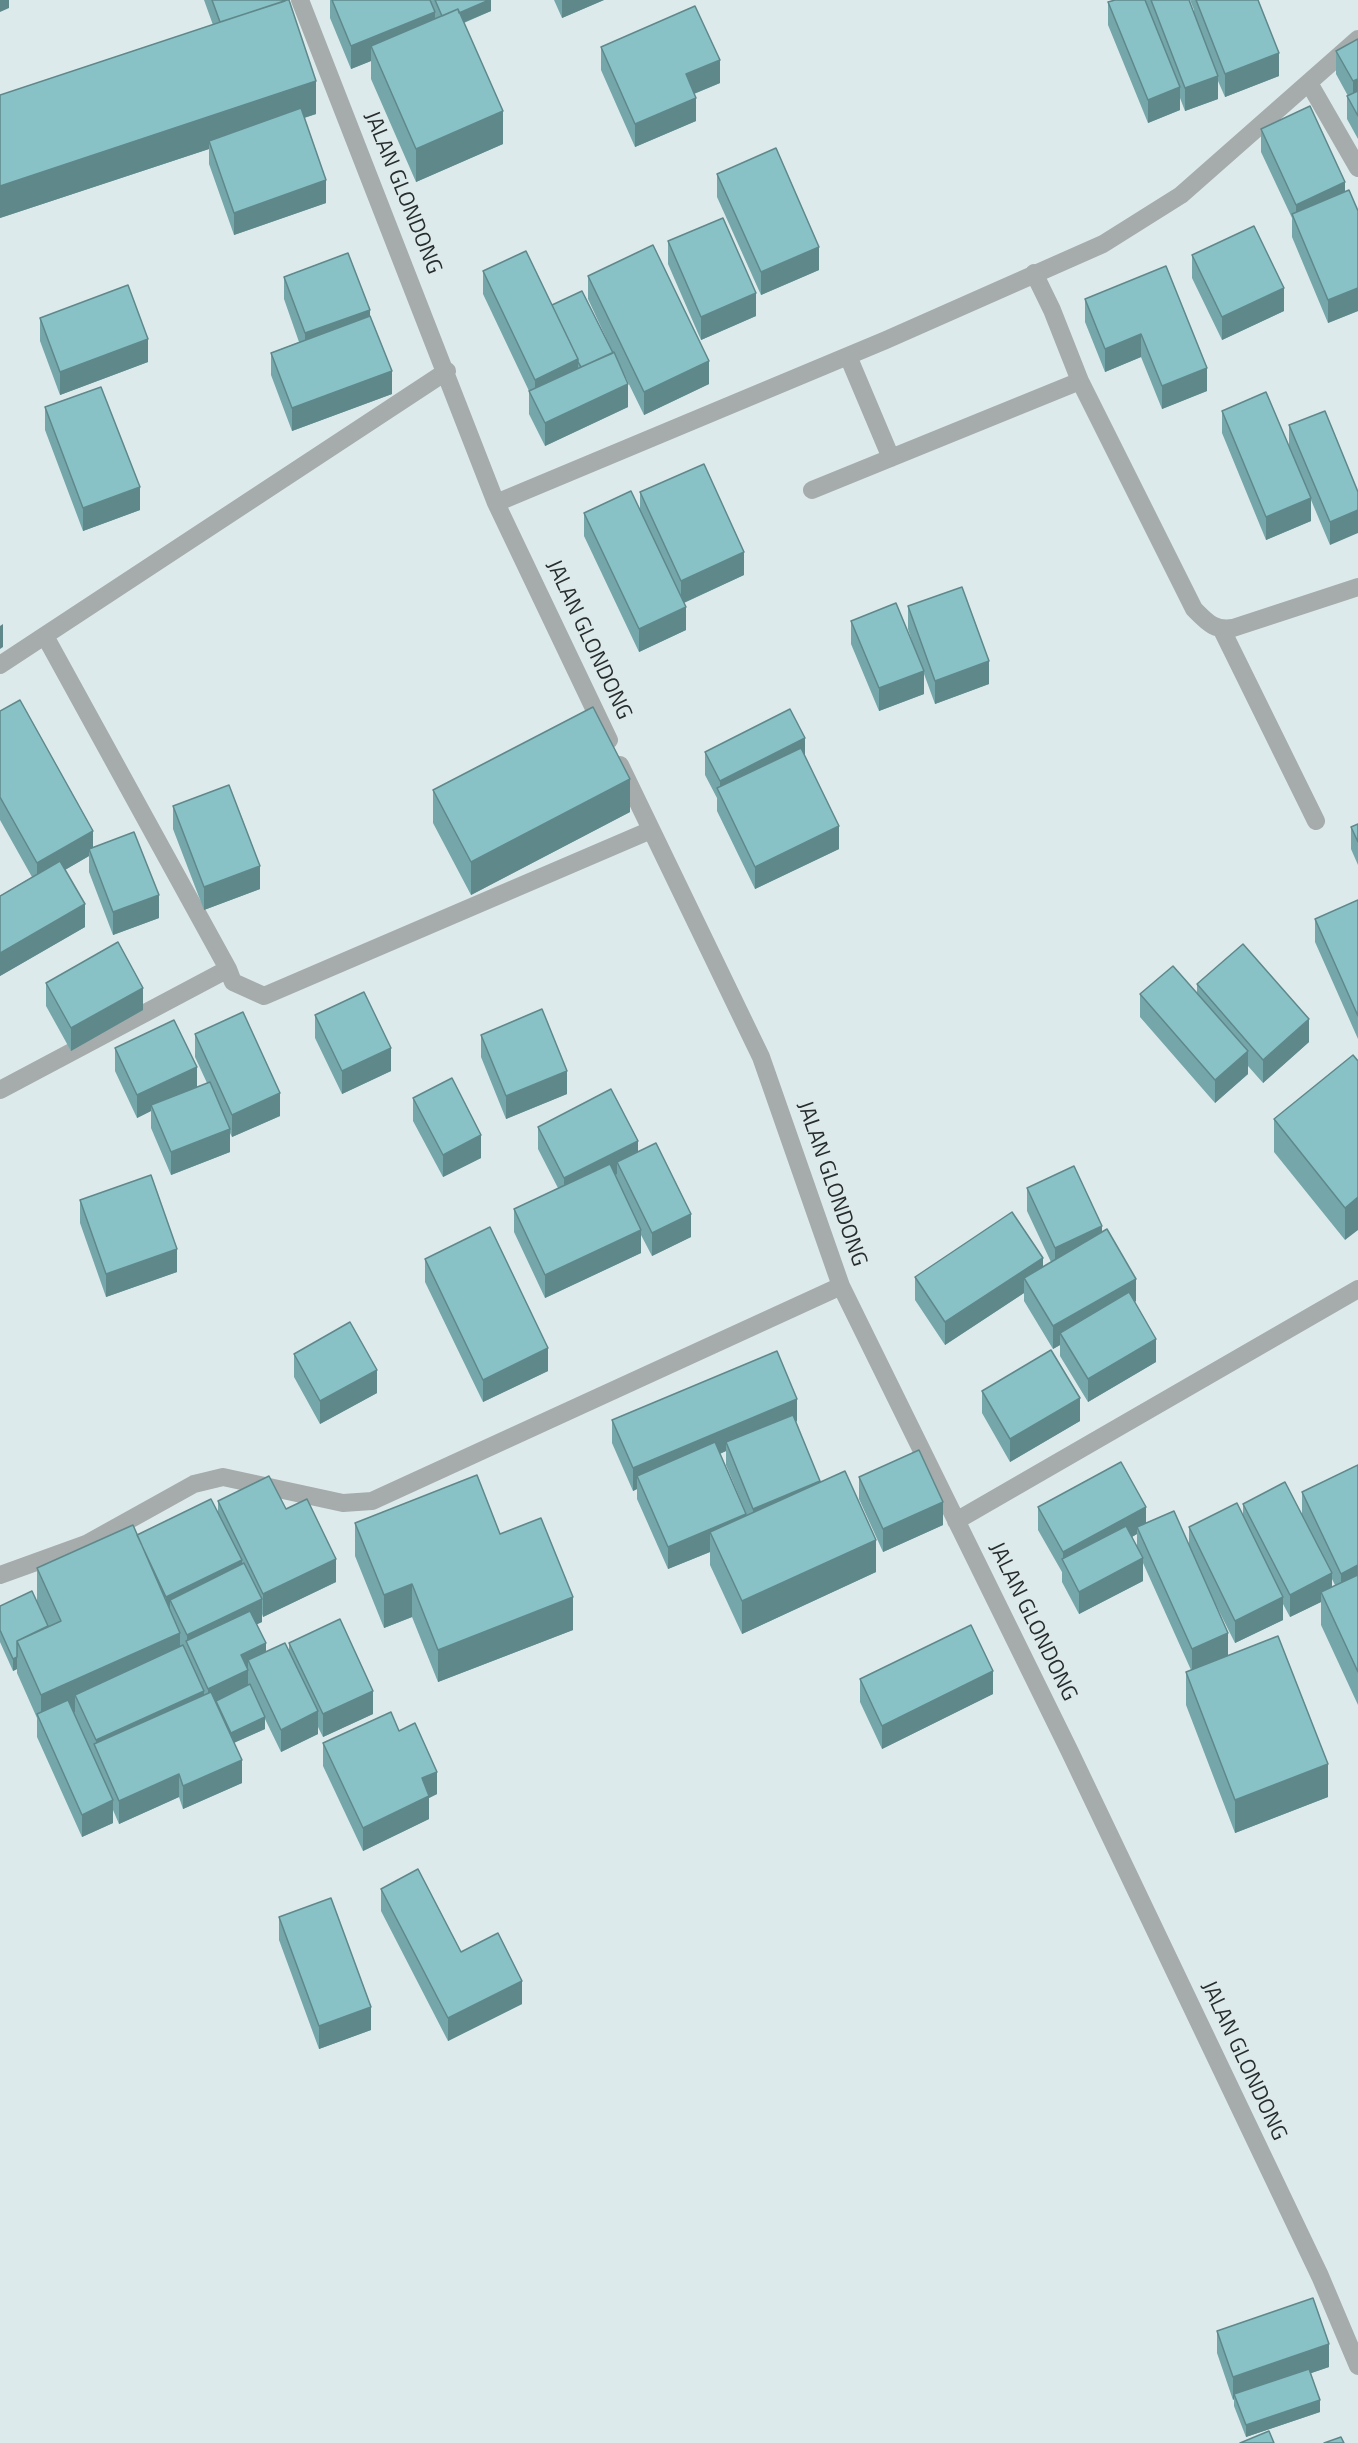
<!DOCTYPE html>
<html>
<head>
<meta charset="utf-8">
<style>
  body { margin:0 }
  canvas { display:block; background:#ddeaeb }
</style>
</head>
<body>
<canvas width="1358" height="2443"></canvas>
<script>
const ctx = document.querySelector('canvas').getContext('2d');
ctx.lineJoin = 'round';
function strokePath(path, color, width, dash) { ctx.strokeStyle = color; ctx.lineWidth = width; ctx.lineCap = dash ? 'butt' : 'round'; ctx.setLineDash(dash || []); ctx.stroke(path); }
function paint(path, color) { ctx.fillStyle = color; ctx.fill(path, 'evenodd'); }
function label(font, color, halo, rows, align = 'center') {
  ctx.font = font + ' "Titillium Web",sans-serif'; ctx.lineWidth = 6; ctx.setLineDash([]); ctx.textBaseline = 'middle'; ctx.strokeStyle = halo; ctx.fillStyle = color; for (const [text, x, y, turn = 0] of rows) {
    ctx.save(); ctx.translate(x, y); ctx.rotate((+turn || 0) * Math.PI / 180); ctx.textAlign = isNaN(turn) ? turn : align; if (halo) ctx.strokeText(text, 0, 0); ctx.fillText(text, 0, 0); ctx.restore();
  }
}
strokePath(new Path2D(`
  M300,0L496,503L609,740
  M1309,83L1358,168
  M1034,273L1052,310L1080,381L1194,609C1207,622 1214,631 1233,628L1358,587
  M848,356L891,458
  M812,490L1080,381
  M496,503L886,340L1103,244L1181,195L1358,39
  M1222,630L1316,821
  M45,636L228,969L233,982L264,996L651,830
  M0,665L447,371
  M620,765L761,1057L841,1286L1070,1752L1320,2276L1358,2366
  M0,1090L228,969
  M956,1521L1358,1289
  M0,1575L86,1544L194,1484L223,1477L343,1503L372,1501L841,1286`), '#a6acac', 18);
paint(new Path2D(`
  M204,0H285L316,114L304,118L326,203L234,235L209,164V149L0,218V95L213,25Z
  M330,0H491V11L464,23L503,144L416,182L371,79V61L351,69L330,18Z
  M554,0H604L562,18Z
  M1115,0H1189L1194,14V10L1190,0H1258L1279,76L1225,97L1218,81V99L1185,111L1180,98V110L1148,123L1108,25V2Z
  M1358,39V139L1347,119V96H1348L1336,74V51Z
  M601,47L720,83L694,94L696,121L635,147L601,70Z
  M1261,129L1345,192L1358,211V311L1328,323L1292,237V218L1261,152Z
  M717,174L819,270L761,295L717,197Z
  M668,241L756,316L701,340L668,264Z
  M1192,255L1284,311L1222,340L1192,278Z
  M483,271L552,305L613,353L588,299V276L709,384L644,415L624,374L628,407L545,446L529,414V391L483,294Z
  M284,277L370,316L392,394L292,431L271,375V353L299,342L284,299Z
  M1085,299L1207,368V391L1162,409L1141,357L1105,372L1085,322Z
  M40,318L148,362L60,395L40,341Z
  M45,407L140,510L83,531L45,430Z
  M1222,411L1289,446V425L1358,492L1330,545L1311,500V521L1266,540L1222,433Z
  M640,492L744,575L684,603L686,630L639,652L584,536V513L640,512Z
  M908,606L989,684L935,704L924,674V694L879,711L851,644V621L914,647L908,629Z
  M0,711L93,848L159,918L113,935L89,872V856L65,870L85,927L0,976V896L32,877L0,820Z
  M705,752L839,849L755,889L717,811V798L705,775Z
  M433,790L630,812L471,895L433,823Z
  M173,806L260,889L204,910L173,829Z
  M1358,824V865L1351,849V827Z
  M1358,900V1039L1315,942V919Z
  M46,983L143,1010L71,1051L46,1006Z
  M1197,984L1309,1042L1263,1083L1248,1066V1074L1215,1103L1140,1017V994L1197,993Z
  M315,1015L391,1071L342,1094L315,1038Z
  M195,1034L280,1116L232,1137L230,1133V1152L171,1175L151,1128V1111L137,1118L115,1071V1048L197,1087L207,1083L195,1057Z
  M481,1035L567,1094L506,1119L481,1057Z
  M1358,1061L1345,1240L1274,1152V1119Z
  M413,1098L481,1158L443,1177L413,1121Z
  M538,1127L638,1152L691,1237L652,1256L641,1235V1253L545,1298L514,1232V1209L558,1188L538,1149Z
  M1027,1188L1102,1233L1136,1301L1135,1302L1156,1362L1088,1402L1060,1356V1345L1053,1349L1024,1301V1293L945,1345L915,1300V1277L1043,1267L1051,1262L1027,1211Z
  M80,1200L177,1272L106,1297L80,1223Z
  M425,1259L548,1371L483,1402L425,1282Z
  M294,1354L377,1393L320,1424L294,1377Z
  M982,1391L1080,1421L1010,1462L982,1413Z
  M612,1420L797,1421L796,1422L820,1483L876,1572L742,1634L710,1565V1552L668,1569L637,1499V1489L633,1491L612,1443ZM726,1451V1465L747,1516H746L720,1454Z
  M1358,1465V1705L1321,1625V1602L1290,1617L1283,1604V1620L1235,1643L1211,1595L1228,1656L1328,1797L1235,1833L1186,1705V1672L1191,1670L1143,1563V1581L1079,1614L1062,1582V1572L1038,1530V1507L1146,1523L1189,1545V1527L1243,1515V1504L1302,1515V1492ZM1137,1534V1546L1132,1537ZM1332,1579L1335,1585L1332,1587Z
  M859,1477L943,1525L883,1552L859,1499Z
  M218,1501L286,1509L336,1582L263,1617L262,1614V1622L256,1624L266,1652H289V1643L373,1714L323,1737L318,1727V1734L281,1752L265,1719V1729L234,1743L242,1783L183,1809L179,1797L119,1824L113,1810V1823L82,1837L37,1737V1718L17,1673V1669L13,1671L0,1642V1606L37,1600V1568L137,1535L218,1511Z
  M355,1523L500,1534L573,1630L438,1682L412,1617L384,1628L355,1556Z
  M860,1679L993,1694L882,1749L860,1702Z
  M399,1731L437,1794L429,1798V1819L363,1851L323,1766V1743Z
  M381,1889L461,1952L522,2004L448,2041L381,1911Z
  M279,1917L371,2030L319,2049L279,1940Z
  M1217,2331L1329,2367L1311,2373L1320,2412L1246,2437L1234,2406V2399L1233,2400L1217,2353Z`), '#75a7aa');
paint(new Path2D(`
  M0,0H9V8L0,12Z
  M489,0H491V11L443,31V20Z
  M562,0H604L562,18Z
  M435,12V34L371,46V61L351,69V46Z
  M1279,53V76L1225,97V74Z
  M720,60V83L686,97V74Z
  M1218,76V99L1185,111V88Z
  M1358,79V102L1353,104V81Z
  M316,81V114L211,148L209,141V149L0,218V186Z
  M1180,87V110L1148,123V100Z
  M696,98V121L635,147V124Z
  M503,111V144L416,182V149Z
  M326,180V203L234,235V213Z
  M1345,182V205L1296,226V205Z
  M819,247V270L761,295V272Z
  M1284,288V311L1222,340V317Z
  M1358,288V311L1328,323V300Z
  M756,293V316L701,340V317Z
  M370,310V333L305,356V333Z
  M1141,334V357L1105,372V349Z
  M148,339V362L60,395V372Z
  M578,359V382L535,402V380Z
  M709,361V384L644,415V392Z
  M1207,368V391L1162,409V386Z
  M392,371V394L292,431V408Z
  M628,384V407L545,446V423Z
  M140,487V510L83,531V508Z
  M1311,498V521L1266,540V517Z
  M1358,510V533L1330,545V522Z
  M744,552V575L681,604V581Z
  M686,607V630L639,652V629Z
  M3,624V647L0,649V626Z
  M989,661V684L935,704V681Z
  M924,671V694L879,711V688Z
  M805,738V761L720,795V781Z
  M630,779V812L471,895V862Z
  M839,826V849L755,889V867Z
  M93,831V854L89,849V856L37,886V863Z
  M260,866V889L204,910V887Z
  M159,895V918L113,935V912Z
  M85,904V927L0,976V953Z
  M143,988V1010L71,1051V1028Z
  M1309,1019V1042L1263,1083V1060Z
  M391,1048V1071L342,1094V1071Z
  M1248,1051V1074L1215,1103V1080Z
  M197,1067V1090L151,1105V1111L137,1118V1095Z
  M567,1071V1094L506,1119V1096Z
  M280,1093V1116L232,1137V1115Z
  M230,1129V1152L171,1175V1152Z
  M481,1135V1158L443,1177V1155Z
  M638,1141V1164L617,1162V1174L564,1201V1178Z
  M1358,1197V1230L1345,1240V1208Z
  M691,1214V1237L652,1256V1233Z
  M1102,1226V1249L1055,1270V1248Z
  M641,1230V1253L545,1298V1275Z
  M177,1249V1272L106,1297V1274Z
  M1043,1258V1281L1024,1278V1293L945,1345V1322Z
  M1136,1279V1301L1066,1342L1060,1333V1345L1053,1349V1326Z
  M1156,1339V1362L1088,1402V1379Z
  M548,1348V1371L483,1402V1380Z
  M377,1370V1393L320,1424V1401Z
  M1080,1398V1421L1010,1462V1439Z
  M797,1399V1421L729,1450L726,1442V1451L642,1487L637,1476V1489L633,1491V1468Z
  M820,1481V1504L753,1532V1509Z
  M943,1502V1525L883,1552V1529Z
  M1146,1507V1529L1137,1527V1534L1069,1572L1063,1561V1552Z
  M746,1514V1536L710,1532V1552L668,1569V1547Z
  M876,1540V1572L742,1634V1601Z
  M1143,1558V1581L1079,1614V1592Z
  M336,1559V1582L263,1617V1594Z
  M242,1560V1583L170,1600V1618L166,1620V1597Z
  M1358,1565V1588L1341,1597V1574Z
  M1332,1573V1596L1321,1592V1602L1290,1617V1595Z
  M412,1584V1617L384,1628V1595Z
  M573,1597V1630L438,1682V1650Z
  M1283,1597V1620L1235,1643V1621Z
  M262,1599V1622L193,1655L187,1642V1635Z
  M180,1633V1666L75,1695V1712L43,1727L41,1724V1695Z
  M1228,1633V1656L1192,1672V1649Z
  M266,1643V1666L248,1660V1693L216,1701V1708L208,1711V1689L241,1655Z
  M17,1657V1669L13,1671V1659Z
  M993,1671V1694L882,1749V1726Z
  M204,1691V1714L96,1750V1740Z
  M373,1691V1714L323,1737V1714Z
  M318,1711V1734L281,1752V1730Z
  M265,1717V1729L231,1744V1733Z
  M242,1760V1783L183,1809V1786Z
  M1328,1764V1797L1235,1833V1800Z
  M437,1772V1794L429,1798V1819L363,1851V1828L422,1778Z
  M179,1774V1797L119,1824V1801Z
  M113,1800V1823L82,1837V1815Z
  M522,1981V2004L448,2041V2018Z
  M371,2007V2030L319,2049V2026Z
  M1329,2344V2367L1236,2399L1234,2394V2399L1233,2400V2377Z
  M1320,2400V2412L1246,2437V2425Z`), '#5f888b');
const building = new Path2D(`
  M212,0H285V1L220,22Z
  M287,0H289L316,81L0,186V95Z
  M332,0H430L435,12L351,46Z
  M435,0H489L459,13L458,9L442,16Z
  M1115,0H1145L1180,87L1148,100L1108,2Z
  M1151,0H1189L1218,76L1185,88Z
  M1196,0H1258L1279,53L1225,74Z
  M695,6L720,60L686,74L696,98L635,124L601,47Z
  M458,9L503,111L416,149L371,46Z
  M1358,39V79L1353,81L1336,51Z
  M1358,91V116L1347,96Z
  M1310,106L1345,182L1296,205L1261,129Z
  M301,108L326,180L234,213L209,141Z
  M776,148L819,247L761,272L717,174Z
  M1349,190L1358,211V288L1328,300L1292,214Z
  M723,218L756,293L701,317L668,241Z
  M1254,226L1284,288L1222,317L1192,255Z
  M653,245L709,361L644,392L588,276Z
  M526,251L578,359L535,380L483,271Z
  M348,253L370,310L305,333L284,277Z
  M1166,266L1207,368L1162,386L1141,334L1105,349L1085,299Z
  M128,285L148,339L60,372L40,318Z
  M582,291L613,353L581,367L578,362V359L552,305Z
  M370,316L392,371L292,408L271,353Z
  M614,352L628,384L545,423L529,391Z
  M101,387L140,487L83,508L45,407Z
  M1266,392L1311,498L1266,517L1222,411Z
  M1325,411L1358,492V510L1330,522L1289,425Z
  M704,464L744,552L681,581L640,492Z
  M631,491L686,607L639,629L584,513Z
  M962,587L989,661L935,681L908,606Z
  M896,603L924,671L879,688L851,621Z
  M20,700L93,831L37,863L0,797V711Z
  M593,707L630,779L471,862L433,790Z
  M790,709L805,738L720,781L705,752Z
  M801,748L839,826L755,867L717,788Z
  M229,785L260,866L204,887L173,806Z
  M1358,824V842L1351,827Z
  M134,832L159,895L113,912L89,849Z
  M60,861L85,904L0,953V896Z
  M1358,900V1016L1315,919Z
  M118,942L143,988L71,1028L46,983Z
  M1243,944L1309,1019L1263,1060L1197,984Z
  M1173,966L1248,1051L1215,1080L1140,994Z
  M364,992L391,1048L342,1071L315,1015Z
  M542,1009L567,1071L506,1096L481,1035Z
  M243,1012L280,1093L232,1115L195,1034Z
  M174,1020L197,1067L137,1095L115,1048Z
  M1353,1055L1358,1061V1197L1345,1208L1274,1119Z
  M452,1078L481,1135L443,1155L413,1098Z
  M210,1082L230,1129L171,1152L151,1105Z
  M611,1089L638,1141L564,1178L538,1127Z
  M656,1143L691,1214L652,1233L617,1162Z
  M610,1164L641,1230L545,1275L514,1209Z
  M1074,1166L1102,1226L1055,1248L1027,1188Z
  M151,1175L177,1249L106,1274L80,1200Z
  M1012,1212L1043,1258L945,1322L915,1277Z
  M490,1227L548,1348L483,1380L425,1259Z
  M1107,1229L1136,1279L1053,1326L1024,1278Z
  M1129,1292L1156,1339L1088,1379L1060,1333Z
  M350,1322L377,1370L320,1401L294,1354Z
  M1051,1350L1080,1398L1010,1439L982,1391Z
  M777,1351L797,1399L633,1468L612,1420Z
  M793,1415L820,1481L753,1509L726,1442Z
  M715,1442L746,1514L668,1547L637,1476Z
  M919,1450L943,1502L883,1529L859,1477Z
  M1121,1462L1146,1507L1063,1552L1038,1507Z
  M1358,1465V1565L1341,1574L1302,1492Z
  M845,1471L876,1540L742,1601L710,1532Z
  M477,1475L500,1534L541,1518L573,1597L438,1650L412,1584L384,1595L355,1523Z
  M269,1476L286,1509L307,1499L336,1559L263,1594L218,1501Z
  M1285,1482L1332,1573L1290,1595L1243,1504Z
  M211,1499L242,1560L166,1597L137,1535Z
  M1237,1503L1283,1597L1235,1621L1189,1527Z
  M1174,1511L1228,1633L1192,1649L1137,1527Z
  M133,1525L180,1633L41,1695L17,1641L61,1621L37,1568Z
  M1126,1526L1143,1558L1079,1592L1062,1559Z
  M244,1563L262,1599L187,1635L170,1600Z
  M1358,1575V1672L1321,1592Z
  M32,1591L48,1626L17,1641V1657L13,1659L0,1630V1606Z
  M250,1611L266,1643L241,1655L248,1670L208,1689L186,1641Z
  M340,1619L373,1691L323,1714L289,1643Z
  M971,1625L993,1671L882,1726L860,1679Z
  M1278,1636L1328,1764L1235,1800L1186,1672Z
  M285,1643L318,1711L281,1730L248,1660Z
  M183,1645L204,1691L96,1740L75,1695Z
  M250,1684L265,1717L231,1733L216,1701Z
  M211,1692L242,1760L183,1786L179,1774L119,1801L94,1744Z
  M68,1700L113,1800L82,1815L37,1714Z
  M391,1712L399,1731L415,1723L437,1772L422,1778L429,1796L363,1828L323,1743Z
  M418,1869L461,1952L498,1933L522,1981L448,2018L381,1889Z
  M331,1898L371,2007L319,2026L279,1917Z
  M1313,2298L1329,2344L1233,2377L1217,2331Z
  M1309,2369L1320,2400L1246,2425L1234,2394Z
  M1269,2431L1274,2443H1240Z
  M1341,2437L1344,2443H1324Z`);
paint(building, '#88c2c6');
strokePath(building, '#5f888b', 1.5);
label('22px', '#282d2d', '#ddeaeb', [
  ["JALAN GLONDONG",402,193,68],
  ["JALAN GLONDONG",588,640,65],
  ["JALAN GLONDONG",831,1184,71],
  ["JALAN GLONDONG",1032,1622,64],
  ["JALAN GLONDONG",1243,2061,65]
]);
</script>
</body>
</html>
